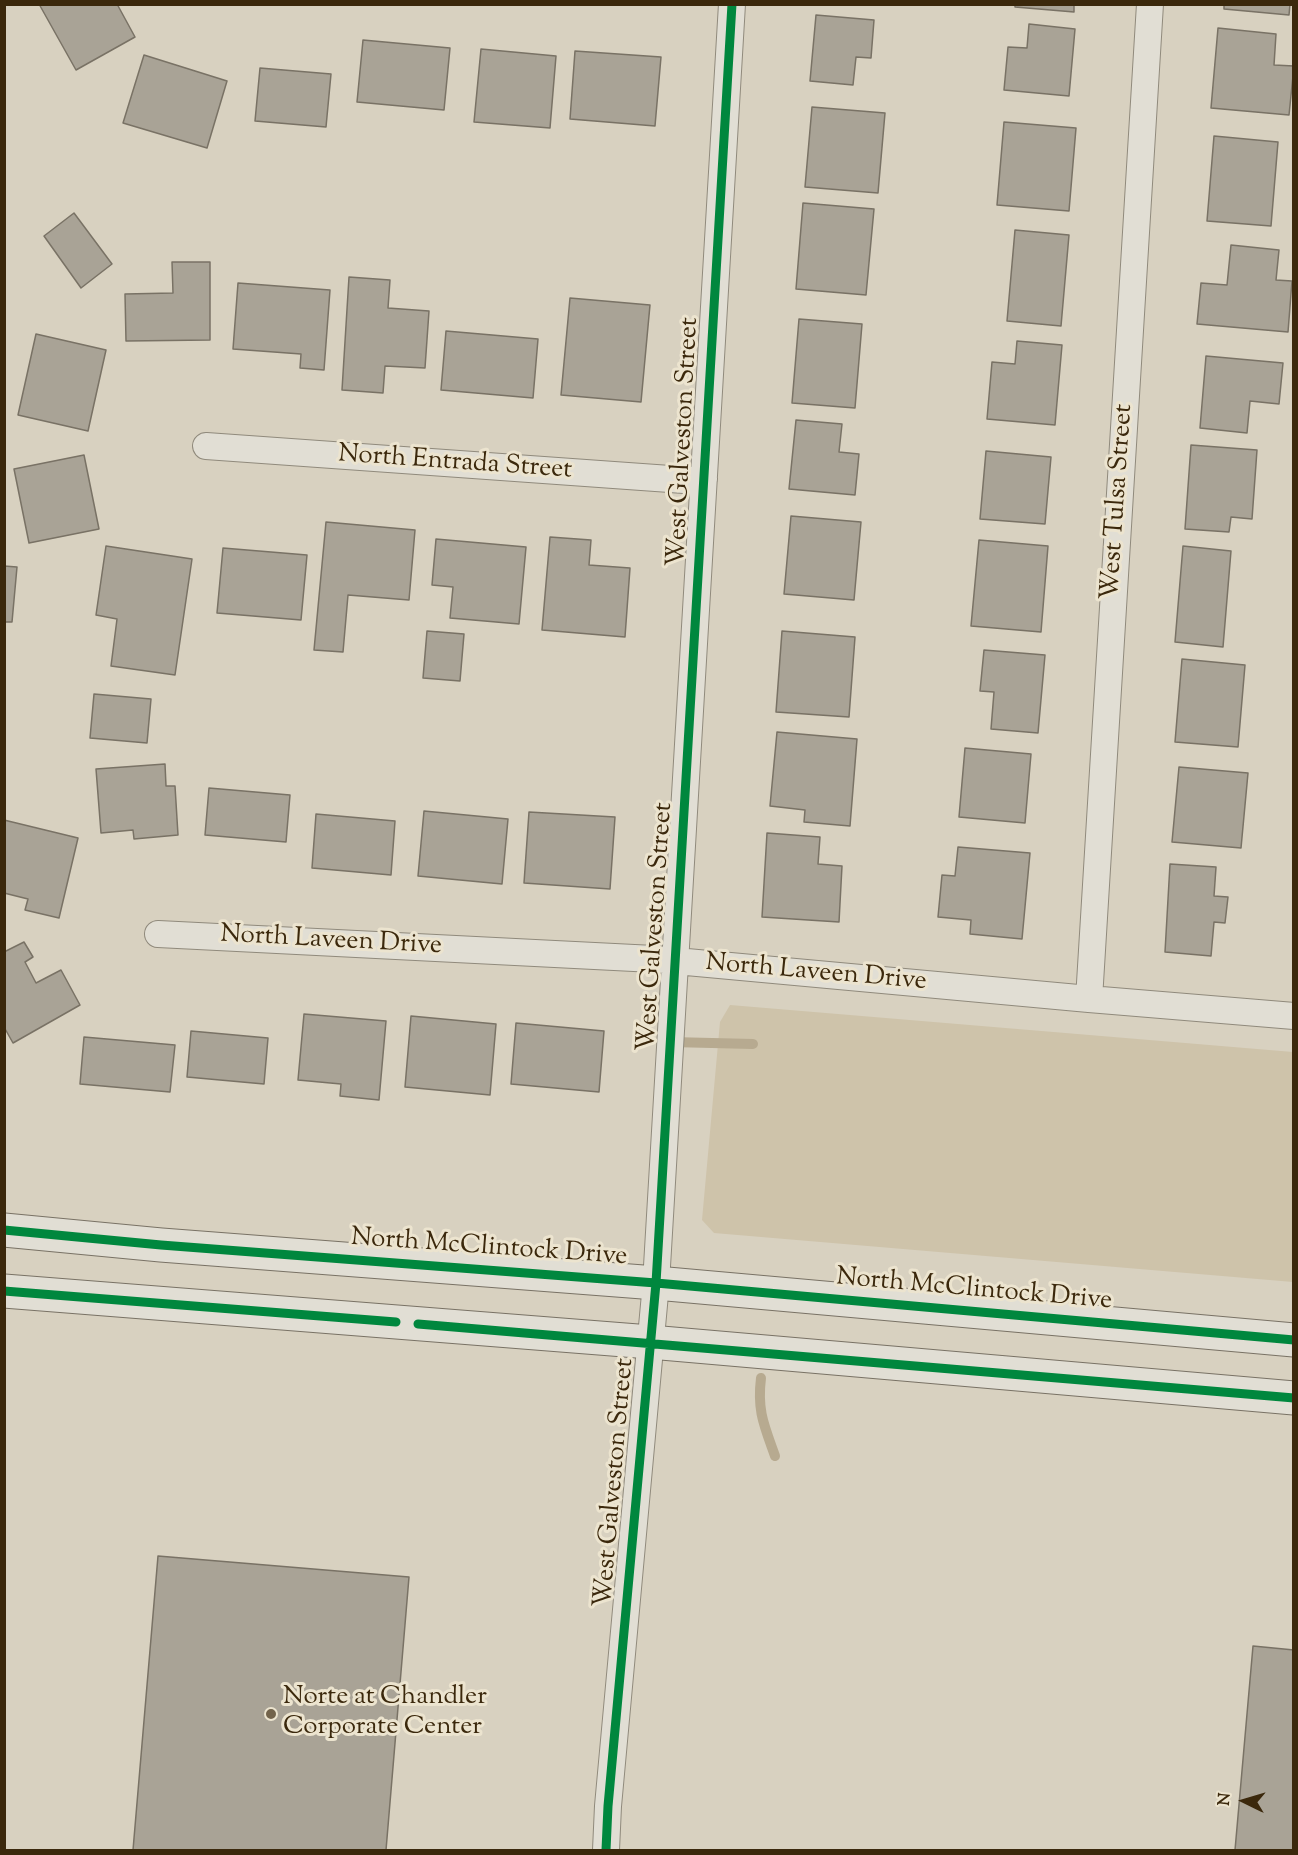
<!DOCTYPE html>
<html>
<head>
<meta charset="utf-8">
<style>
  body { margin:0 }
  #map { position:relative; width:1298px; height:1855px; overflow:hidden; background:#d8d1c0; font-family:"Sorts Mill Goudy",serif }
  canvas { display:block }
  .frame { position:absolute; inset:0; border:6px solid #3b280c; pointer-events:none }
  .north { position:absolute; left:1214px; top:1771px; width:60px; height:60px; -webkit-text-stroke:4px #ece4cf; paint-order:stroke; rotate:275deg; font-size:16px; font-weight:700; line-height:24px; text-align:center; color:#3b280c }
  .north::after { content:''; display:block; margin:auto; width:21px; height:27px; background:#3b280c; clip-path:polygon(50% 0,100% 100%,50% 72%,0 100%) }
</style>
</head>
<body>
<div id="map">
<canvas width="1298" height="1855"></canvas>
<div class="frame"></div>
<div class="north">N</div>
</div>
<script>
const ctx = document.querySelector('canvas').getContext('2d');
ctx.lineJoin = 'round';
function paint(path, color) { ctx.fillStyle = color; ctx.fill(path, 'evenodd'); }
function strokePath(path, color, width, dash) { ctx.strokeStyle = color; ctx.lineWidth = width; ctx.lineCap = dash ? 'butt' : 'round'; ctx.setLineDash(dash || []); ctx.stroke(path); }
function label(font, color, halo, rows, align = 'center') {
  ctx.font = font + ' "Sorts Mill Goudy",serif'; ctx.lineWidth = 6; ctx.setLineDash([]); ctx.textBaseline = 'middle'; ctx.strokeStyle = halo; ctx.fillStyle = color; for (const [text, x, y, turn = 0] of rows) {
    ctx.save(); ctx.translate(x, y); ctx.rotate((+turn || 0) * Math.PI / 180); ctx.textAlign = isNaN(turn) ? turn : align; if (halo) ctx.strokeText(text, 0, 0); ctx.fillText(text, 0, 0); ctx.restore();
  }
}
paint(new Path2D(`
  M730,1005L1293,1052V1282L714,1233L702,1220L720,1022Z`), '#cec3aa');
strokePath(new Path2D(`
  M671,1042L753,1044
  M761,1378C757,1411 764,1425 775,1456`), '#b7aa90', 10);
const building = new Path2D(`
  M39,4H117L135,37L76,70Z
  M1015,4H1074V12L1015,7Z
  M1224,4H1290L1289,15L1224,9Z
  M816,15L874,20L871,58L856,57L853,85L810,81Z
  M1029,24L1075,29L1069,96L1004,90L1008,47L1027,48Z
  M1218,28L1276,34L1274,65L1294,66L1289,115L1211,108Z
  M363,40L450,48L444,110L357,102Z
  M481,49L556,56L550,128L474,122Z
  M575,51L661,57L655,126L570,119Z
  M144,55L227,81L207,148L123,123Z
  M260,68L331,74L326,127L255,121Z
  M812,107L885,113L878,193L805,187Z
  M1004,122L1076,128L1069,211L997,205Z
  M1214,136L1278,142L1271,226L1207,221Z
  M803,203L874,209L866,295L796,289Z
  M74,213L112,264L81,288L44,236Z
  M1015,230L1069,235L1061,326L1007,321Z
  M1231,245L1279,250L1276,280L1292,281L1288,332L1197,324L1201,283L1227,285Z
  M172,262H210V340L126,341L125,294L173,293Z
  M349,277L390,280L388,308L429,311L425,368L385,366L383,393L342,390Z
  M238,283L330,290L324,370L300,368L301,354L233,349Z
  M570,298L650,305L641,402L561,395Z
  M799,319L862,324L855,408L792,403Z
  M446,331L538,339L533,398L441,390Z
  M36,334L106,350L88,431L18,415Z
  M1017,341L1062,345L1055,425L987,419L992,362L1015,364Z
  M1206,356L1283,363L1279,404L1250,401L1247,433L1200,428Z
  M796,420L842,424L839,452L859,454L855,495L789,489Z
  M1191,445L1257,450L1252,519L1231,517L1229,532L1185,529Z
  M986,451L1051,457L1045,524L980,519Z
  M84,455L99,529L29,543L14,469Z
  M791,516L861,522L854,600L784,594Z
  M326,522L415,530L409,600L348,595L343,652L314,650Z
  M550,537L591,540L589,565L630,568L625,637L542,630Z
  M436,539L526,547L519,624L450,618L453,587L432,585Z
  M979,540L1048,546L1041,632L971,626Z
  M106,546L192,559L175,675L111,666L117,619L96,615Z
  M1183,546L1231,551L1223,647L1175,642Z
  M223,548L307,555L301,620L217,613Z
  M4,566L17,567L12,622H4Z
  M427,631L464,634L460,681L423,678Z
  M782,631L855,637L849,717L776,712Z
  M984,650L1045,655L1038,733L991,729L994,692L980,691Z
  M1182,659L1245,665L1238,747L1175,742Z
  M94,694L151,699L147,743L90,738Z
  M777,732L857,739L850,826L804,822L805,810L770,806Z
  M965,748L1031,754L1025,823L959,817Z
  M165,764L166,786H175L178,835L134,839L133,830L101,833L96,769Z
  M1179,767L1248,773L1241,848L1172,842Z
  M209,788L290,795L286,842L205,835Z
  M424,811L508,819L502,884L418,876Z
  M529,812L615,817L610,889L524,883Z
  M316,814L395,821L391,875L312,868Z
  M4,820L78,838L59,918L25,910L28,899L4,893Z
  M767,833L820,837L818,864L842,866L839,922L762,917Z
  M958,847L1030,853L1022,939L970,934L971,920L938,917L942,875L955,876Z
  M1170,864L1216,867L1214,896L1228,897L1225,923L1214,922L1211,956L1165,952Z
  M24,942L33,957L25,962L36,983L61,970L80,1005L13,1043L4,1027V952Z
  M304,1014L386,1021L379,1100L340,1096L341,1084L298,1080Z
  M411,1016L496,1024L490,1095L405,1087Z
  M516,1023L604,1031L599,1092L511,1084Z
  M191,1031L268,1038L264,1084L187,1077Z
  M84,1037L175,1045L170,1092L80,1084Z
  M158,1556L409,1577L386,1850H133Z
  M1253,1646L1294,1650V1850H1235Z`);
paint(building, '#a9a396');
strokePath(building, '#797265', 1.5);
const minor = new Path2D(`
  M206,446L684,480L704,479
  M158,934L654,959L1089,999L1294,1016
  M1089,999L1150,4
  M606,1850L608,1806L656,1283L732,4`);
const secondary = new Path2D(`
  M4,1230L161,1245L656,1283L1294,1340
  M4,1291L650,1342L1294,1398`);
strokePath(minor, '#908a7c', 28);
strokePath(secondary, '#797265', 35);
strokePath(minor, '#e1ded4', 26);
strokePath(secondary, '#e1ded4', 33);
strokePath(new Path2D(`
  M4,1230L161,1245L656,1283L1294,1340
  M4,1291L396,1322
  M418,1324L1294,1398
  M606,1850L608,1806L656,1283L732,4`), '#00873e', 9);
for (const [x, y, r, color] of [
  [271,1714,6,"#72634b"]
]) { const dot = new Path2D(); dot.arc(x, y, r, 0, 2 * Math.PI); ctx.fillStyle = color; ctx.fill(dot); strokePath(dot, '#ece4cf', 2); }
label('26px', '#3b280c', '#ece4cf', [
  ["West Galveston Street",685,442,-87],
  ["North Entrada Street",455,464,4],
  ["West Tulsa Street",1119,502,-86],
  ["West Galveston Street",657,927,-86],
  ["North Laveen Drive",331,942,3],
  ["North Laveen Drive",816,974,5],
  ["North McClintock Drive",489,1249,4],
  ["North McClintock Drive",974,1291,5],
  ["West Galveston Street",616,1483,-85]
]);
label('26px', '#3b280c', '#ece4cf', [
  ["Norte at Chandler",283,1699],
  ["Corporate Center",283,1729]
], 'left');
</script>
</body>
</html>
